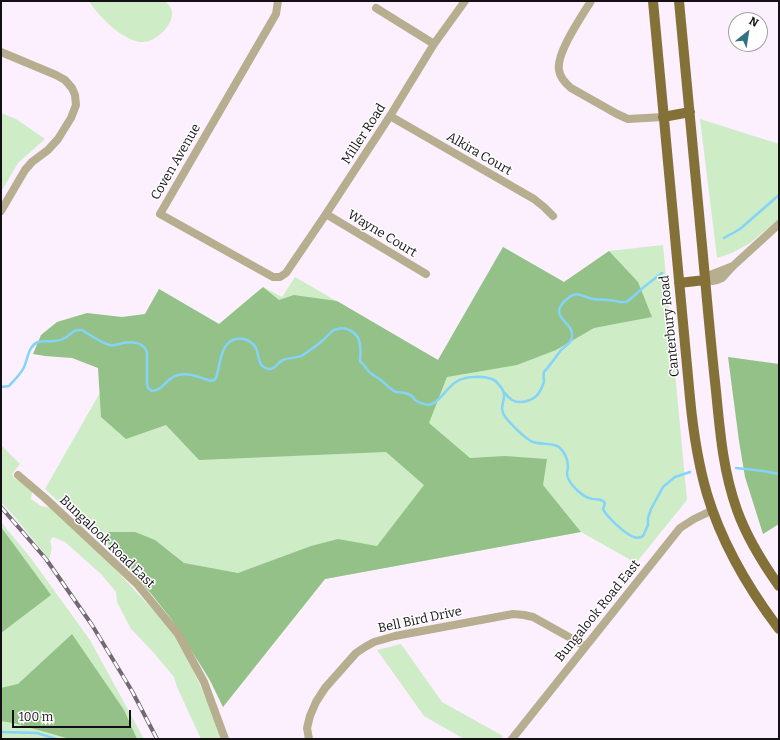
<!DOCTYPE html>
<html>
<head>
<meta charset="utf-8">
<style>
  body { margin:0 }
  #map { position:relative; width:780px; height:740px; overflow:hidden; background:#fceffe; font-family:Bitter,serif }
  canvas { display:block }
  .frame { position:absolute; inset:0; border:2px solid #130f14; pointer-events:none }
  .north { position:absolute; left:728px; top:12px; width:40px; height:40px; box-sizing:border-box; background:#fff; border:1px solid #a19fa1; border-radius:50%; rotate:30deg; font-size:11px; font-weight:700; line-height:16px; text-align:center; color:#130f14 }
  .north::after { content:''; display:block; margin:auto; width:14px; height:18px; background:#317385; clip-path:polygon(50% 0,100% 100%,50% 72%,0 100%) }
  .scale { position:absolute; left:12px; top:710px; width:119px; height:18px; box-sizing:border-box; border:2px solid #130f14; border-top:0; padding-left:5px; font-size:12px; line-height:14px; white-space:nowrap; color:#130f14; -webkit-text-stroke:3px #fff; paint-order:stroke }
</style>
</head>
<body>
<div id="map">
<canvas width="780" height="740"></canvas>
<div class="frame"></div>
<div class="north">N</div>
<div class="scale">100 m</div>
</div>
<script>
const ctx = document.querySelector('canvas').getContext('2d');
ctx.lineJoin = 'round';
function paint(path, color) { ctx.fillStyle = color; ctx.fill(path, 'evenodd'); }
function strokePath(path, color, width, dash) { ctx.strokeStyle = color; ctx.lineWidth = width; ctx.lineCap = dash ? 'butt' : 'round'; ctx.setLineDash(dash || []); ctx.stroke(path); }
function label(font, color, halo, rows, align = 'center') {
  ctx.font = font + ' Bitter,serif'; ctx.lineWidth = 3; ctx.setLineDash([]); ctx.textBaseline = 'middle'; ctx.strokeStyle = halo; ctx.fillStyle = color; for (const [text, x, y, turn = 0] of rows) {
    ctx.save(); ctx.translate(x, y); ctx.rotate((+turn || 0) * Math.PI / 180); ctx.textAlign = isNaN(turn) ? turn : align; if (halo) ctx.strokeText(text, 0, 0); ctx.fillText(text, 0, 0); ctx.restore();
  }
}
paint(new Path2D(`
  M89,1H165C169,4 173,10 172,14C172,27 154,43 142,42C124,42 98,16 89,1Z
  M1,113L16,119L45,139L18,163L1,192Z
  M700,119L779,144V219L750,243L732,253L717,258Z
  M663,245L687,500L636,563L581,532L325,579L223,707C204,668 181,630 153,596C121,557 82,524 45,489L159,289L219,324L263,287L282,297L295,277L438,360L503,247L564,282L609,251Z
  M1,445L20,464L12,474L14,478L24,484L32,492L31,499L41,506L52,508L105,558L177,636L212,711L221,739H201L177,687L174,677L154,653L131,629L117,602L116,592L101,574L65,542L53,537L50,541C52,547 52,552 49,559L14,516L1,502Z
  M1,522L30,557L90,640L144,739H1Z
  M401,644L442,702L503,736L500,739H464L424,716L377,650Z`), '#ceedc6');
paint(new Path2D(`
  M503,247L564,282L609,251L638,282L652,317L594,328L556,350L517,365L447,377L429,423L470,458L505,456L547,459L543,485L581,532L325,579L223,707L210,680L172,620L153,596L134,574L119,559L108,542L107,532H135L155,540L184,563L238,573L311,546L338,539L377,546L424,485L386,452L199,460L166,425L126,439L101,417L98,368L72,358L45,356L33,354L41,335L57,322L87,313L122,317L145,314L159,289L219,324L263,287L279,300L294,295L337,301L438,360Z
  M728,357L779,364V524L763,534L745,477L739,441Z
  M1,527L51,595L1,633Z
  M72,634L124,710L137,739H70L13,723L1,721V688L18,684Z`), '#93c188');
strokePath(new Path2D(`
  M724,238L740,229L779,195
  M1,387L9,386C14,380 20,375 23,369C28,361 27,347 38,342C45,340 55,343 63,339C71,336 71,329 82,330C90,335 101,343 110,345C115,346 119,344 123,343C133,341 143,342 147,352V383L148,388L152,391C161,390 164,384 170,379C182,369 198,377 211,381L214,380L216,378C220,367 220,345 233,340C242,336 254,341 257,351C259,359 259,369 271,369C276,368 278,362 283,360C289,357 296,359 303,355C310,350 317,346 323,340C327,337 329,333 334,330C339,328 344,327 349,330C362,335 361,349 360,361C362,364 365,365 366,368C368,370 369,372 372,374C375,377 379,378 382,381C387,385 391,390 396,392C400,393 405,392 408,394C412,395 413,397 415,400C419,403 427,406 432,404C440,400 445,391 452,385C461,376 480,375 492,379C495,380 497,382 499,385C512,398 495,405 506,418C511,424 525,439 533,442C541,445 552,442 559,447C564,451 568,459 568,466C568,472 565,474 569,480C572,486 582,496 589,498C595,501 600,497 605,503L603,509C606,516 626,535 634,537C637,538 640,538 643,536L648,525V518L651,509L663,487L670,481L675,477L690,472
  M505,393C507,396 509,398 512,400C521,405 536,400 540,391C542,388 543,384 544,382C544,378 543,376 544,372C550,365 556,357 561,350C565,346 572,343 572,336C574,321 545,317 568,298C577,290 584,298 593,299C598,300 603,299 608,300C612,300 616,301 620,302C622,302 625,302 626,302C630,300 633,297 636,294C644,286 653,280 662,273
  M736,468L763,471L779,474
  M1,732L37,733L56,739`), '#83d4f8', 2.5);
strokePath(new Path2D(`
  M278,1L276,14L160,214L273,277H280L286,273L326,214L390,116L434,44L465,1
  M591,1C582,16 556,53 559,70C560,78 565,83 571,88L617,114L628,119L663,117
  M376,8L434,44
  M1,52L56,75L65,80L72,88L75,95L76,105L71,118L58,139L48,150L32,162L25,170L1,211
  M390,116L534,199L544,207L553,216
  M326,214L426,274
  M733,266L710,275L705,280L712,281L717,280L722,278L733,266L779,224
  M18,475L45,498L137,584L178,634L204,682L225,739
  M309,739L307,728L310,716L316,702L325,688L356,653L365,647L374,642L395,636L513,614L524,615L533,617L585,646
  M512,739L680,528L694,519L713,510`), '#b7ad8f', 8);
strokePath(new Path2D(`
  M653,1L690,398C693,430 698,463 707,494C722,544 748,588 779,629
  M679,1C687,86 695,171 703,256C707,301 711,346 716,391C720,432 723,471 737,510C747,538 762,562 779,586
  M663,117L690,112
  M679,283L705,280`), '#847138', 10);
const rail = new Path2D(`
  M1,507L46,559L92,625L132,691L157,739`);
strokePath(rail, '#716a73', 4);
strokePath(rail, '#fff', 2.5, [8]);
label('13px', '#130f14', '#fff', [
  ["Miller Road",364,134,-57],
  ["Alkira Court",479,154,30],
  ["Coven Avenue",176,162,-60],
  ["Wayne Court",382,234,31],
  ["Canterbury Road",670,326,-96],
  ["Bungalook Road East",107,542,44],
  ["Bungalook Road East",598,611,-51],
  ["Bell Bird Drive",420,620,-12]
]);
</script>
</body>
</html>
